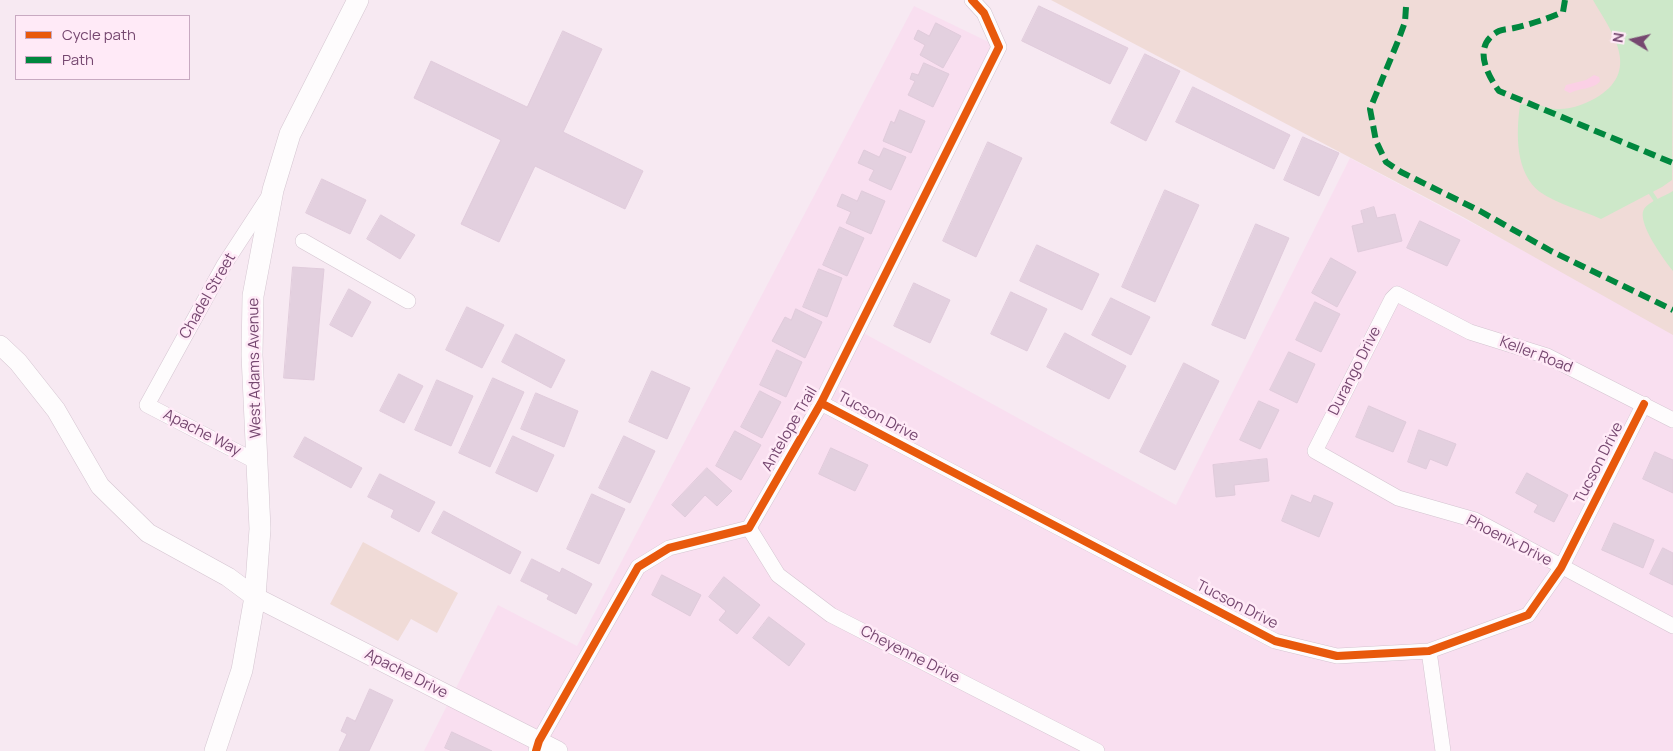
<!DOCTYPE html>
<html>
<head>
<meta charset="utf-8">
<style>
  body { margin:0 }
  #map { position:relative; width:1673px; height:751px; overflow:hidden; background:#f7e9f2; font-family:Manrope,sans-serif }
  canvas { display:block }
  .legend { position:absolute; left:15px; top:15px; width:175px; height:65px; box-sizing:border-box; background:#ffeaf7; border:1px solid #c8a9c1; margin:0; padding:6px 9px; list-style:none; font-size:15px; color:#764870 }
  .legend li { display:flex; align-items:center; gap:10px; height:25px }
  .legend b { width:25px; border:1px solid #c8a9c1 }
  .north { position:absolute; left:1608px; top:15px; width:50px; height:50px; -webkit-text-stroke:4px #ffeaf7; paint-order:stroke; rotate:279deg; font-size:14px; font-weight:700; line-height:20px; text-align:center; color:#764870 }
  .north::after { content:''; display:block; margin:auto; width:18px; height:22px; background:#764870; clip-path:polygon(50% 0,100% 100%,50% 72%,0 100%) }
</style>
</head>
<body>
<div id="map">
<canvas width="1673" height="751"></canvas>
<ul class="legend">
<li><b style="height:6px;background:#e8590c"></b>Cycle path</li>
<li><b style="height:6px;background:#00873e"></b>Path</li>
</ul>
<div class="north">N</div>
</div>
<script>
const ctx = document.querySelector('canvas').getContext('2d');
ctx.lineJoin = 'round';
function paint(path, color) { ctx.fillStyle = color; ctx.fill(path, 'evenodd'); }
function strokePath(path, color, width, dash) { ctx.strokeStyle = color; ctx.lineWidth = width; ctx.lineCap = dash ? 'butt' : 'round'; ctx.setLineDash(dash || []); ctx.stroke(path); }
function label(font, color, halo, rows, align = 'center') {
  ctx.font = font + ' Manrope,sans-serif'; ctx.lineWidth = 5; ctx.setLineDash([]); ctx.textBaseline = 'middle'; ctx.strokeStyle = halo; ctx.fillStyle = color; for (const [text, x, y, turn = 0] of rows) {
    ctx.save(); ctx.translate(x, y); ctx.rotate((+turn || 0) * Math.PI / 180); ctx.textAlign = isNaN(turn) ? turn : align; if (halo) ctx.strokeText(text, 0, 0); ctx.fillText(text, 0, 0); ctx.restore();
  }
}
paint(new Path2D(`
  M914,6L999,47L858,330L1176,505L1350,158L1673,330V751H424L498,605L577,646Z`), '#f9dff0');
paint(new Path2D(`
  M1051,0H1673V335L1463,217Z
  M363,542L458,593L437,633L411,619L398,641L330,604Z`), '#f0dbd7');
paint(new Path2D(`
  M1594,75L1599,77L1600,81C1595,89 1579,88 1570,93L1564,90L1566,85L1586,80Z`), '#fbd0e5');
paint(new Path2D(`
  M1593,0H1673L1672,180L1662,187L1601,219C1582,210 1557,204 1540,192C1515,173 1516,133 1520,105C1537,100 1540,108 1556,109C1571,110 1588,103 1599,96C1641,69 1611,31 1593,0Z
  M1673,191V271C1665,261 1636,222 1644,209C1648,202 1665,196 1673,191Z`), '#cde8c9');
strokePath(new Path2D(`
  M1651,188V193L1659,205`), '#cde8c9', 4.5);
const building = new Path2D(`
  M1039,6L1128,48L1110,84L1022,41Z
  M936,23L961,36L943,68L920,55L925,45L914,39L918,30L929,36Z
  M563,31L602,49L563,132L643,171L625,209L535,166L499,242L461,224L501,140L414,98L431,61L527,107Z
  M1145,54L1180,71L1146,141L1111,123Z
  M924,63L949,74L933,107L908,95L915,81L910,79L912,73L918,75Z
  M1193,87L1290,135L1274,169L1176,122Z
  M900,110L925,121L911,153L883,141L891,121L894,123Z
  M1303,137L1339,153L1319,196L1284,180Z
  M988,142L1022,158L976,257L943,241Z
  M884,148L906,157L891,190L869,180L874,170L858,163L864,150L879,157Z
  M322,179L366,200L350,234L306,213Z
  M1165,190L1199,205L1155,302L1122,287Z
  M862,191L885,201L871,234L846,223L851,212L837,206L842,194L857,201Z
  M1374,207L1377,218L1395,214L1402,241L1358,252L1352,226L1364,223L1361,211Z
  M381,215L415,235L400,259L367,239Z
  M1420,221L1460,240L1447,266L1407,248Z
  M1256,224L1289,238L1245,339L1212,325Z
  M840,227L864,238L847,276L823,265Z
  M1037,245L1099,274L1082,310L1020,281Z
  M1331,258L1356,272L1337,307L1312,293Z
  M293,267L324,269L314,380L284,378Z
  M819,269L842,278L827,317L803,307Z
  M914,283L950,300L930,343L894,326Z
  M349,289L371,302L352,337L330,325Z
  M1011,292L1047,309L1027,351L991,334Z
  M1111,298L1150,317L1131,355L1092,335Z
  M1315,302L1340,314L1321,352L1296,340Z
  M467,307L504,325L482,368L446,350Z
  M796,309L822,322L805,358L772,341L785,317L791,320Z
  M1065,333L1126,366L1109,399L1047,367Z
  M516,334L565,360L551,388L502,362Z
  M777,350L802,362L786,397L760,385Z
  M1289,352L1315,364L1297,403L1270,390Z
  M1184,363L1219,381L1175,470L1140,452Z
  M652,371L690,388L667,439L629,422Z
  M399,374L423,386L404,423L380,411Z
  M493,378L524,392L490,467L459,453Z
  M437,380L473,396L451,446L415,430Z
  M760,391L781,402L762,438L741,427Z
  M536,393L578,411L564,447L521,429Z
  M1259,401L1279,410L1260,449L1240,440Z
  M1369,406L1406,422L1393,452L1356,437Z
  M1419,430L1456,444L1447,466L1430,459L1426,469L1408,462Z
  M735,431L761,445L741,480L716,466Z
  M513,436L554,455L537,492L496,473Z
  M624,436L655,451L630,503L599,488Z
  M305,437L362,468L351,488L294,457Z
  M831,448L868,465L855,491L819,474Z
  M1655,452L1673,460V493L1643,479Z
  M1267,459L1269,481L1234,485L1235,495L1216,497L1213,465Z
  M707,468L732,491L717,506L705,495L685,517L672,505Z
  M1527,473L1568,495L1554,522L1534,512L1538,505L1516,493Z
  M380,474L435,502L419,532L391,517L394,510L368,497Z
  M592,494L625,509L599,564L567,549Z
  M1292,495L1311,503L1314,495L1333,503L1319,537L1282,521Z
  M444,511L521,552L510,574L432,533Z
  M1614,523L1654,540L1643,568L1602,550Z
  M1663,548L1673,553V585L1650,574Z
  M532,559L560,573L562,568L592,584L576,614L547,599L549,595L521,581Z
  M662,575L701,595L690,616L652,595Z
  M724,577L760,605L737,634L719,620L726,611L709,597Z
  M769,617L805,644L789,666L753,638Z
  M370,689L393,700L369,751H339L347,734L341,731L347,717L355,721Z
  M452,732L492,751H452L445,748Z`);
paint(building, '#e3d0df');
strokePath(building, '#e0cbdb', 1);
const minor = new Path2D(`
  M303,241L408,301
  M821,403L1275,641L1337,656L1429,651L1528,615L1561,568L1644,404
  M1673,420L1547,356L1470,332L1397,294L1392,299L1315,451L1398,498L1475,520L1673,626
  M257,462L147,405L224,265L269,196
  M749,528L778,575L831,615L1097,751
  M1429,651L1443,751
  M536,751L539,741L638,567L669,548L749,528L821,403L999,47L984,13L972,0`);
const tertiary = new Path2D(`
  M0,345L18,362L56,410L100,486L148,533L228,577L255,597L558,751`);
const secondary = new Path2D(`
  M215,751L242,670L255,597L260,529L252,355L253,296L273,190L290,134L358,0`);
strokePath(minor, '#d4c4d0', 16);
strokePath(tertiary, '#d4c4d0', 20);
strokePath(secondary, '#d4c5d0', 22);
strokePath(minor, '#fefcfd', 15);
strokePath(tertiary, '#fefcfd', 19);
strokePath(secondary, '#fefcfd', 21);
strokePath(new Path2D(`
  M1565,0L1563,12C1547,19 1531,24 1514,28C1510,29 1503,29 1499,31C1472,45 1486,73 1499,91L1673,163
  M1406,7L1405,22L1398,41L1370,109L1376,141L1386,162L1401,172L1480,211L1551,251L1673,310`), '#00873e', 6, [12, 6]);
strokePath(new Path2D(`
  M821,403L1275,641L1337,656L1429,651L1528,615L1561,568L1644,404
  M536,751L539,741L638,567L669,548L749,528L821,403L999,47L984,13L972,0`), '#e8590c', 8);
label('15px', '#764870', '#ffeaf7', [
  ["Chadel Street",208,296,-60],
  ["Keller Road",1536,355,21],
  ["West Adams Avenue",255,368,-91],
  ["Durango Drive",1355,371,-63],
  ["Tucson Drive",878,417,28],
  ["Antelope Trail",790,429,-60],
  ["Apache Way",202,433,27],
  ["Tucson Drive",1599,463,-63],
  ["Phoenix Drive",1509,541,27],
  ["Tucson Drive",1237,605,27],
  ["Cheyenne Drive",910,655,27],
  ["Apache Drive",406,674,27]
]);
</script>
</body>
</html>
